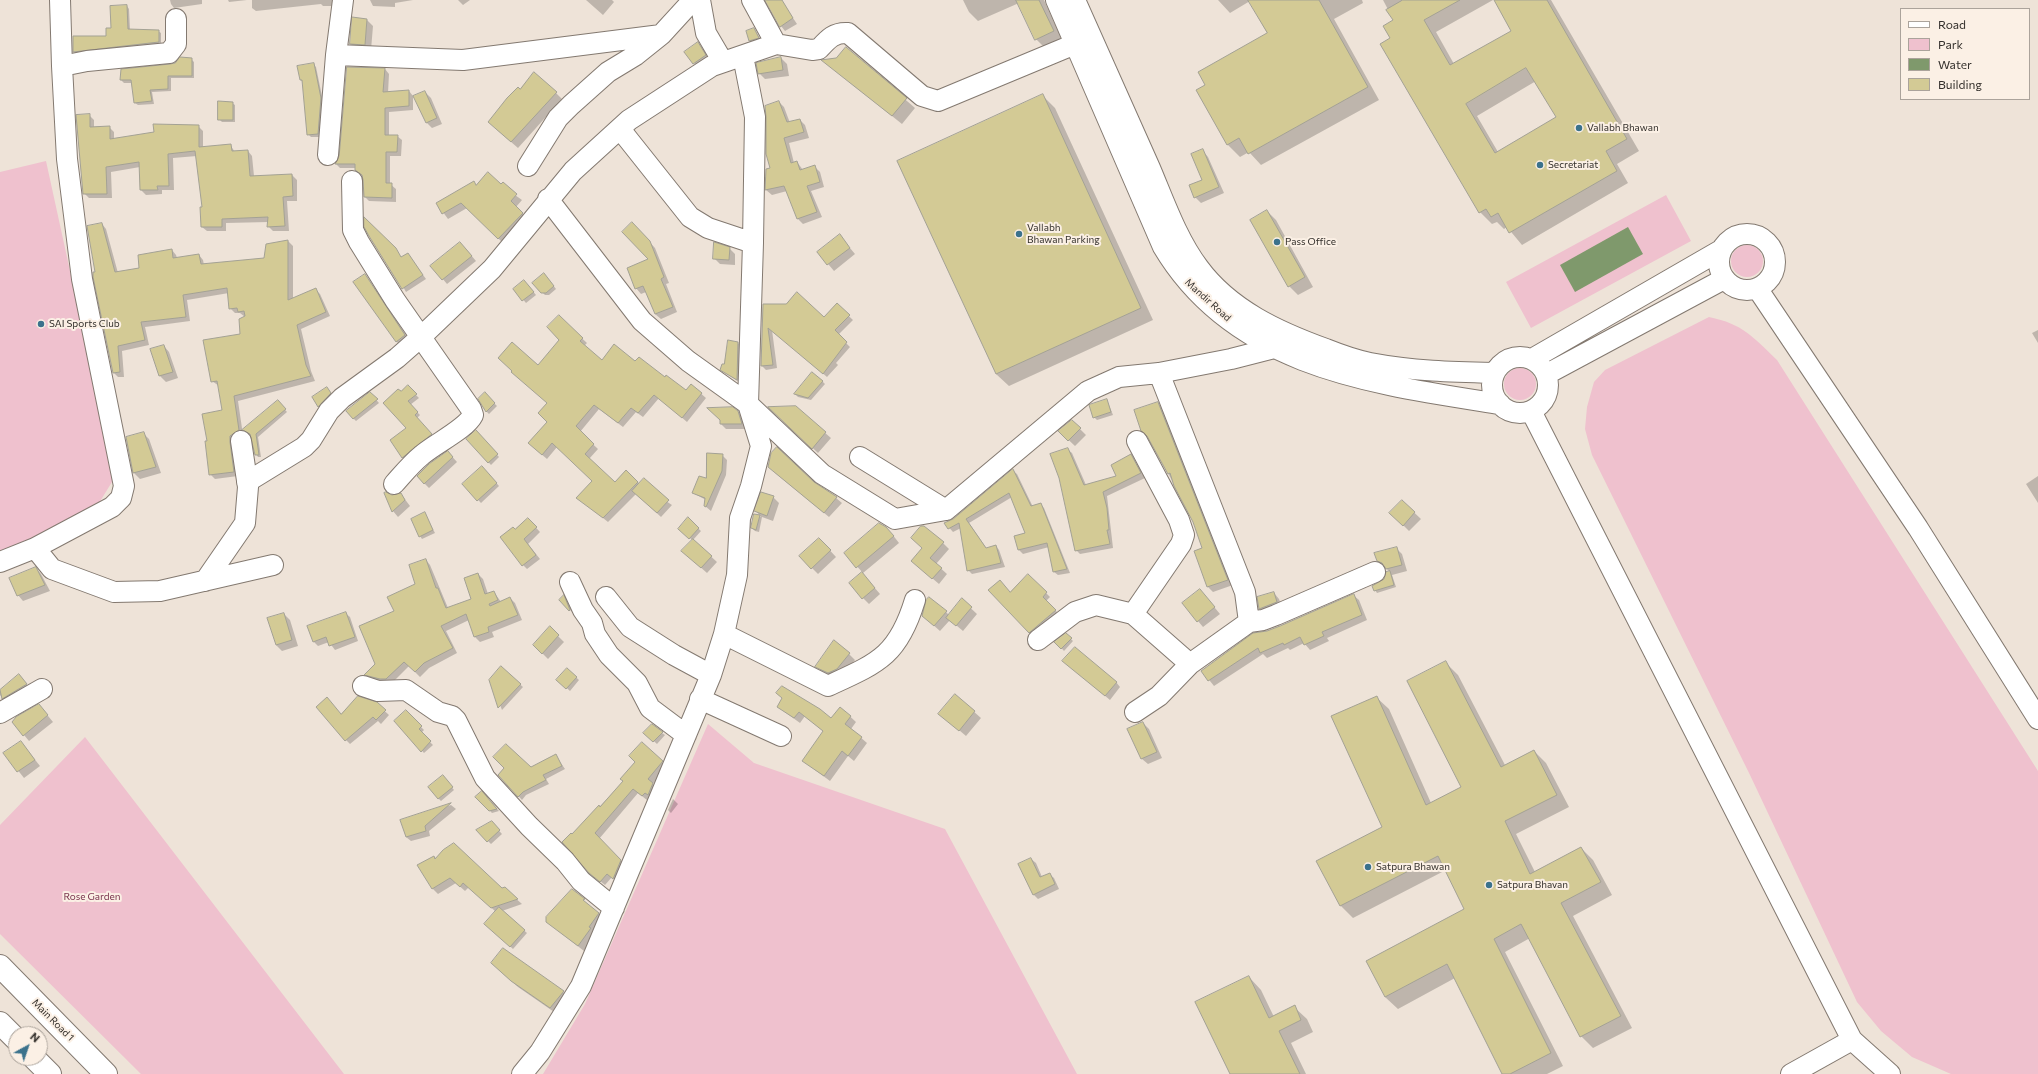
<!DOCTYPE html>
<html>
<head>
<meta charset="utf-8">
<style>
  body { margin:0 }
  #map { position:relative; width:2038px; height:1074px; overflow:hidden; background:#eee3d8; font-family:Commissioner,sans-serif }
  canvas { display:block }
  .legend { position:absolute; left:1900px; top:8px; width:130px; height:92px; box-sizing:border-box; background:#fbf0e5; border:1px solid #aba39b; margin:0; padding:5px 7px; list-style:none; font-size:12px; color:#34302c }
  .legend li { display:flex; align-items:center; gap:8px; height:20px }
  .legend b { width:20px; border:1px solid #aba39b }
  .north { position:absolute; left:8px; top:1026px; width:40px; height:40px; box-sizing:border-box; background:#fbf0e5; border:1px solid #aba39b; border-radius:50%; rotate:40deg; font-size:11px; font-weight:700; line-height:16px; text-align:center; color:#34302c }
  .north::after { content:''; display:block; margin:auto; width:14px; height:18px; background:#3b728c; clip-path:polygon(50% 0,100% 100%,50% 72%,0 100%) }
</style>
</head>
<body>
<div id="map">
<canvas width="2038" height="1074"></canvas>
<ul class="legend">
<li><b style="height:5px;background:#fff"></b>Road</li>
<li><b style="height:11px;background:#efc1ce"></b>Park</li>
<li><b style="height:11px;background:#7f996c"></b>Water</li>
<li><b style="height:11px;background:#d3ca95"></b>Building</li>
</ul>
<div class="north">N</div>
</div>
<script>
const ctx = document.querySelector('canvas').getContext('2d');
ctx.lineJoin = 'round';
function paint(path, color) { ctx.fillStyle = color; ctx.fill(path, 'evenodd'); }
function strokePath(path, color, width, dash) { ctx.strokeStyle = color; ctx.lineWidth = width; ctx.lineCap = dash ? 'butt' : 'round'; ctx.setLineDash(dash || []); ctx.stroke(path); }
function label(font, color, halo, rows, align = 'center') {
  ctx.font = font + ' Commissioner,sans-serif'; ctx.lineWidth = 4; ctx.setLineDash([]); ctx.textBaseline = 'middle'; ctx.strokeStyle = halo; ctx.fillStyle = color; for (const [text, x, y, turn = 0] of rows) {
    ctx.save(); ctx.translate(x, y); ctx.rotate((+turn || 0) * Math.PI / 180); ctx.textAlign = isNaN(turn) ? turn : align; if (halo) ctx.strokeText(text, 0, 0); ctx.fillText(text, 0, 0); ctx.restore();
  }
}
paint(new Path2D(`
  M46,161L115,477L96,508L0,567V172Z
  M1666,195L1691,241L1531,328L1506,282Z
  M1731 261a16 16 0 1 1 32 0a16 16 0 1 1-32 0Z
  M1709,317C1743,324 1753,337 1777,360L2038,771V1074H1951L1912,1057L1881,1031L1857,1002L1750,775L1592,455L1585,429L1587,407L1594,382L1605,370Z
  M1504 384a16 16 0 1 1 32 0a16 16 0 1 1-32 0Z
  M708,724L754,763L945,829L1077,1074H543L585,1004Z
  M85,737L344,1074H141L0,934V825Z`), '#efc1ce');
paint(new Path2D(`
  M1628,227L1643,254L1575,292L1560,265Z`), '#7f996c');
paint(new Path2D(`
  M170,0H202V4L174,8L171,4Z
  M228,0H247L229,2Z
  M252,0H336L334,6H323L321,4L256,11L252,8Z
  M370,0H413L395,3V7L373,6Z
  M458,0H470L463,5Z
  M586,0H612L614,2L603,15Z
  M766,0H781L797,24L785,31L781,26Z
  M963,0H1044L1062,40L1045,48L1036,39L1019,3L978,21L969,12Z
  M1218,0H1362L1363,3L1334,19L1379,100L1261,165L1249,152L1240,157L1228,145L1197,91L1207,85L1268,34L1250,1L1230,13Z
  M1383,0H1493L1436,32L1454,64L1513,31L1495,0H1551L1639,151L1617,164L1628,183L1522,245L1507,227L1504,229L1497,222L1492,224L1480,212L1391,38L1394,21ZM1536,81L1557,117L1498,152L1477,116Z
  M127,6L129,9L130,30L158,31L161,33V45L77,54L74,52L107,37Z
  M367,20L373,26L371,50H357L351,44Z
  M754,29L761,40L753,43L750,41Z
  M698,43L711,61L699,69L694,63Z
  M846,48L915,108L902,124L823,61L836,59Z
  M781,58L787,64L789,76L765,79L759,73Z
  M191,59L194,62V78H171V91L152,92L154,104L138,105L135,103L133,83H124L121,80Z
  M313,64L316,67L323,101L320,137H311L308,134L303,83L301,80Z
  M385,69L389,74L388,93L409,91L413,96V110L389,112V136H397L402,140L401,156H390V184L396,189V202L369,201L365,197L363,176L356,168H340L336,164Z
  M520,90L556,93L562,99L518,148L495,128Z
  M425,92L431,98L442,124L432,128L426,122Z
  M1043,96L1055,108L1153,320L1009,386L996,374Z
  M779,102L784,107L790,123L800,120L805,125L809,138L789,143L794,163L797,162L803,170L815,167L820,172L824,187L811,191L822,217L803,224L798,219L787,191L772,195L766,190L767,170L771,169Z
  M232,103L235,105V122H222L219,119Z
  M89,115L94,120V128L109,127L114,132V139L198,126L203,131V147L230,145L235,152L248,151L252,156L254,176L292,175L297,180V201H287L289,231H273L268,226L269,222L226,223V231H207L202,227L203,208L197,156L173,158L174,190H162V194L146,195L141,190L140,167L111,172L112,198H89L84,193Z
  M1203,151L1208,157L1224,193L1201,203L1195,197L1203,180Z
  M473,182L477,186L501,185L522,200L516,207L528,219L504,244L467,208L448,219L437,204Z
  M1267,211L1276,220L1313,287L1298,295L1289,286Z
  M365,220L402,258L408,254L426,279L406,292Z
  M632,223L655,248L669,283L666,284L677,312L661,319L655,314L646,292L641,294L636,288L650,259Z
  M102,224L106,229L118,273L140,268L172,250L176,255L177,258L199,255L203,260L204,265L265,259L266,245L288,241L293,246V299L315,289L320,294L330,316L301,329L311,371L315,381L238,401L243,435L238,476L215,479L210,474L209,441L223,411L219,386L212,381L241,335L245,317L240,313H235L230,308L229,293L187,300L190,321L145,327L149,345L122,351L124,377H118L114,373L96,273Z
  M840,236L855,254L834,271L818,252Z
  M465,248L476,261L447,284L432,266Z
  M729,248L735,254V265L720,264L714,258Z
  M365,275L410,341L401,346L396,341Z
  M547,277L556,289L549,295H545L542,292Z
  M527,284L536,295L526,303L514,289Z
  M764,305L824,319L837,305L853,320L838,335L850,347L836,363L838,365L827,377L772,330L777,368L766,370L762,366Z
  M559,317L587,343L584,346L602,361L636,362L686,392L691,385L706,398L687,422L659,398L643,417L636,412L623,427L599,409L580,432L598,449L589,459L615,483L626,472L640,484L672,505L661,517L636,494L608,522L578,498L593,481L557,447L547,459L534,448L548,422V403L538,366L560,340Z
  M2038,330V343L2032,333Z
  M738,343L743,348L742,384L721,370Z
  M164,346L169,352L178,378L166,382L160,376Z
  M822,381L825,384L811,400L798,397L795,394Z
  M408,387L419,398L410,405L420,415L417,418L434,437L405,460L403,458L407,428L401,393Z
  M326,389L332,395L325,412L313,397Z
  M370,393L379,403L356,421L353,418Z
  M485,394L497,406L489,414L486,411Z
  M1107,400L1113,415L1097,420L1094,417Z
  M1158,403L1163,409L1233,585L1213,592L1208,587L1204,549L1194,522L1168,473Z
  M280,404L287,412L258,437L261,457H258L256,454L251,435L243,430Z
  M795,407L831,438L818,453L770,408Z
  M738,412L743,417L747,429H726L721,424Z
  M1072,421L1086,435L1075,446L1059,431Z
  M476,431L499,457L491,465L467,439Z
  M143,433L149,439L161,473L140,479L134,473L127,438Z
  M1067,449L1072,453L1086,485L1118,476L1131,455L1145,478L1107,496L1113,548L1080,554L1076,550Z
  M448,452L457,462L429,488L424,483Z
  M722,455L727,460L726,475L711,511L705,506L706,500L693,493L707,480Z
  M482,467L499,486L481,503L463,484Z
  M1013,471L1017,474L1033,507L1040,504L1044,508L1070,573L1058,575L1054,572L1049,547L1023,554L1019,550L1015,536L1026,533L1012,497L969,523L987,549L996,546L999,550L1005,567L972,574L968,570L961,528L953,532L945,523L954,520Z
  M774,472L836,498L842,503L829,517Z
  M2038,476V503L2026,484Z
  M401,494L410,506L398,517L393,511L392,496Z
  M773,497L779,503L773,521L762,517L759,532L755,531L752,528L754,515L761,517L756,511Z
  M1402,501L1421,519L1409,531L1391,513Z
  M425,514L435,533L422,539L420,536Z
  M528,519L540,532L528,544L540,559L527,569L523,565L515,531Z
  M688,519L701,531L693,540L717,562L707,573L689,557L692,540L679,528Z
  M892,534L899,543L863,573L845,553Z
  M943,543L949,549L936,564L947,574L939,584L912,561Z
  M825,545L836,557L818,574L800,556Z
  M1396,548L1402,554L1407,571L1392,575L1396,587L1377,593L1375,590L1390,572L1377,560Z
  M426,560L430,565L448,608L472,600L478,574L483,579L488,594L494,592L501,602L510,598L515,603L522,620L492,632L494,637L480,642L475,637L469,620L446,631L457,653L429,668L420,677L409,666L391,684L370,679L366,675L376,664L395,612L417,584Z
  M36,568L41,574L50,591L23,601L18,595Z
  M1028,575L1050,597L1046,601L1059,614L1034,636L990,590L1011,593Z
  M868,580L880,594L869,604L863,598Z
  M1200,590L1220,614L1203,627L1198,621Z
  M1274,593L1279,599L1282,608L1266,614L1260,608Z
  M1353,595L1359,600L1367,620L1327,638L1329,641L1310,650L1304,643L1290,650L1288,648L1267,658L1263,654L1214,686L1202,671L1267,632Z
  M564,597L566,599L572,612L560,600Z
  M962,600L977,614L963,631L950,620L940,631L923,616L946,612L949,615Z
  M345,613L350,617L358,641L335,650L329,642L318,646L314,642Z
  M284,614L290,620L298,646L282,651L276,645Z
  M550,628L564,642L548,659L540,651Z
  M1066,634L1073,641L1064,651L1056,642Z
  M849,654L855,660L843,675L835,679L822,672L816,666Z
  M1446,663L1458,675L1505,765L1534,751L1546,763L1569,807L1516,834L1535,872L1581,848L1593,860L1612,895L1573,916L1632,1028L1593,1048L1581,1036L1530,938L1505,952L1563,1066L1547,1074H1503L1455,978L1398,1009L1385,997L1466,909L1446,870L1353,918L1340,905L1383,828L1376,697L1389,709L1431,803L1463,787Z
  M1068,665L1116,682L1120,687L1110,700Z
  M501,667L523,687L502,710L490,680Z
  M567,669L579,680L570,691L558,680Z
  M19,676L32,691L8,704L0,695V691Z
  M955,695L981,718L966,736L946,719Z
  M376,703L389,715L381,724L378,721L350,744L346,740L342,715Z
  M778,707L832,720L841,708L856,722L851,729L867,743L854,761L848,756L830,781L803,761L824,732L805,716L800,723Z
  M44,711L53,722L29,741L24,735Z
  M406,712L424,730L421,733L433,745L424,753L396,722Z
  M1143,723L1149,729L1162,758L1148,764L1142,759L1128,730Z
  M645,733H662L665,735L657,744Z
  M21,742L40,766L24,778L5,754Z
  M642,743L666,766L653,784L657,788L647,800L638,793L599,839L625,865L618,882L612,877L605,885L595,877L572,836L624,781L637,762Z
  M556,756L565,769L546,779L549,784L526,795L522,800L499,775L531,768Z
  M445,779L454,790L441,801L438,798Z
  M482,793L499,811L492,813L477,797Z
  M673,799L678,804L671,813L668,810Z
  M451,805L456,809L429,831L430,836L411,841L406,837L401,820Z
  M491,822L502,834L491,844L478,831Z
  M434,857L501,889L504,888L522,904L502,911L527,933L513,949L486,924L496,912L469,887L465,891L456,883L438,894L433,889Z
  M1031,859L1036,863L1042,877L1049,874L1054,878L1059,889L1038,899L1033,894Z
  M572,890L603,918L584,951L547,922Z
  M498,969L563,992L569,997L557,1014L518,987Z
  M1249,977L1261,990L1274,1017L1294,1007L1307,1019L1313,1032L1291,1043L1306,1074H1231Z`), '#0003');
const building = new Path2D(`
  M765,0H782L793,18L780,27Z
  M1016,0H1039L1054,31L1035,40Z
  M1248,0H1319L1368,87L1248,154L1239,138L1227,145L1196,90L1205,85L1198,72L1267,33Z
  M1403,0H1460L1424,20L1450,65L1511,31L1494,0H1547L1627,139L1606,151L1617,171L1509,233L1498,213L1491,217L1486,209L1479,213L1380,44L1390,38L1383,26L1393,20L1386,10ZM1526,68L1556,117L1495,153L1466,104Z
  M127,5L128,29L159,30V42L73,52V36H106V28H111L110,6Z
  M352,17L367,19L365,45L350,44Z
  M754,28L759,38L749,41L746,31Z
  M698,42L706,55L693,64L684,52Z
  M846,47L907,98L892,116L821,60L836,58Z
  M180,57L192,58V76H168V89L150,90L152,101L134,103L131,80H120L121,69L170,64L175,63Z
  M781,57L783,70L758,74L756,63Z
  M314,63L321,98L318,134L307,135L302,80H300L297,66Z
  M347,67L385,68L383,92L409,90V106L385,108V135H398L397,152H386V183H392V198L364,197L363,180L362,175L355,170V164H335L339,156Z
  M534,72L557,92L511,142L488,122L507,98L518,87L520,89Z
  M425,91L437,118L426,123L413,96Z
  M1043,94L1141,308L996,374L897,161Z
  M218,101L233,102V120H218Z
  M779,101L787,122L800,119L804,132L784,138L791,163L797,161L800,170L815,165L820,182L807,186L817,212L797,219L784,186L765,190L766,169L770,168L766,154V117L765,106Z
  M90,114V127L110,126V139L154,132L153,124L199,125V147L231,144L232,151L248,150L250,176L292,174L293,196L283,197L285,226L267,227L268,217L222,219V227H201L200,207H202L195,151L168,154L169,186H157L158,190H140L139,162L106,167L107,194H83L76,115Z
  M1203,149L1219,187L1194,198L1189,185L1202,180L1191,154Z
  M488,172L501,184L503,182L517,194L511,201L523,213L498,239L461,203L442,214L436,203L474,181L476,185Z
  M1267,210L1305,277L1288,287L1250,220Z
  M364,217L396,248L401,257L408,253L423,275L402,289L369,236L364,227Z
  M632,222L650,241L664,277L661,279L673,307L655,314L643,286L635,289L627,268L648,259L622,232Z
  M102,223L115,272L139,268L138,255L172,249L173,258L199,254L201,264L264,258L266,244L288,240V300L316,288L326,312L297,325L306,365L311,376L234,396L239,430L230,436V442L234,472L209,475L205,441H207L202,414L222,410L217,381L211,382L203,340L240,334L239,319L245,316L244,311L238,312L237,308L229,309L227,288L183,295L186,317L141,322L145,340L118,346L120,372L113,373L93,277V272H95L87,226Z
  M840,234L850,248L827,265L817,252Z
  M460,242L472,256L442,280L430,266Z
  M714,242L730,247L729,260L713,259Z
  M544,273L554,286L546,293H541L532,283Z
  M365,274L405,335L396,342L353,282Z
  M524,280L534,292L522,301L513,289Z
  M797,292L824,317L837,303L850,315L835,330L847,342L823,374L768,328L773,365L761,366L763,304H786Z
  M559,315L583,338L580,341L602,360L614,344L635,361L639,357L665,377L666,375L686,390L691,384L702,393L682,418L654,395L638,413L631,408L618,423L594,405L576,426L594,444L585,454L615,482L626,470L638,482L603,518L576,498L592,481L552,443L542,455L528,443L547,422L538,413L547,403L511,372L512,371L498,358L512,342L538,365L559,340L547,327Z
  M728,340L738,342L737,380L720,370L722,364H724Z
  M164,345L173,372L159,376L150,349Z
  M812,372L823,381L808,398L794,394Z
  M408,385L417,394L408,401L418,412L415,415L432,434L402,458L390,440L406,428L383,403L398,389L401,391Z
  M327,387L331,393L318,407L312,397Z
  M370,392L378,399L353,419L346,411Z
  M485,392L495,403L486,412L478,399Z
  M1107,399L1111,412L1093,418L1089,405Z
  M278,400L286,409L256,434L259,455H255L250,434L242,430Z
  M1158,402L1228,580L1207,587L1194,551L1202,548L1193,522L1174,486L1170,473L1168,474L1147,436L1141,431L1134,410Z
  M796,406L826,432L812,449L768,407Z
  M733,407L738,411L742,424H720V420L707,408Z
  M1072,420L1081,428L1068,441L1058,431Z
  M476,430L498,454L488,463L466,439Z
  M144,432L156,467L133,473L126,437Z
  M777,447L814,482L837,497L824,513L768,467L771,453Z
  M1068,448L1084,485L1116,476L1111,465L1131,454L1141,473L1103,492L1107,508L1109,530H1107L1110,544L1075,551L1059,478L1050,454Z
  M448,451L453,457L424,484L417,476L429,464Z
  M707,453L723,454L722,471L706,507L704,506L705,498L692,493L699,476L706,478Z
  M482,466L497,483L477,501L462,484Z
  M1013,469L1031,506L1041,503L1067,569L1053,572L1047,543L1018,550L1014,536L1025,533L1009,493L966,519L986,548L996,545L1001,563L967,571L959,523L948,529L944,523L953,519Z
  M644,478L669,500L657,513L632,491Z
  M386,492L392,495L401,493L405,500L392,512L384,493Z
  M761,492L774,496L767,516L754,511Z
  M1402,500L1415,512L1403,526L1389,513Z
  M425,512L433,530L419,537L411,519Z
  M754,514L760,515L756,530L751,528Z
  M688,517L699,528L689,539L678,529Z
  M528,518L537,527L524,539L536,555L522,566L500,537L513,527L515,529Z
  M879,523L886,527L894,536L856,568L844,553Z
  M921,526H924L944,542L930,558L942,568L932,579L911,561L922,548L911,538Z
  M819,538L831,550L811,569L799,556Z
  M693,539L712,556L701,568L681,551Z
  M1397,547L1402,565L1386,569L1382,563L1377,561L1374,553Z
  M426,559L436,588H438L446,608L471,599L464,578L478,573L485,594L494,591L498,600L489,604L490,606L510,597L518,615L488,627L489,632L474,637L466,614L441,626L453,648L424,663L415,672L404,662L386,679H380L364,675L375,664L359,626L394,611L387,597L415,584L409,565Z
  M36,567L45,585L17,596L9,578Z
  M1390,571L1394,585L1374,591L1372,586L1384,579L1386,572Z
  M862,572L875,588L862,599L849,583Z
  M1028,574L1047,592L1043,597L1056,610L1029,633L988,590L1000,580L1010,592Z
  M1200,589L1215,607L1197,622L1182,603Z
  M1274,592L1277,602L1259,609L1257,597Z
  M1354,594L1362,615L1322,632L1324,636L1304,645L1300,637L1284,645L1283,643L1260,653L1258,648L1208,681L1201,671L1253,633L1267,631L1280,626Z
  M564,595L570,610L569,611L559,600Z
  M929,597L947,611L934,626L922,616L926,600Z
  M962,598L972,607L956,626L946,618Z
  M346,612L355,637L329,646L326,637L313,642L307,626Z
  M284,613L292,640L276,645L267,618Z
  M550,626L559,635L542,654L533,645Z
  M1066,633L1072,638L1061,649L1054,642Z
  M834,640L850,653L837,669L828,673L815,667Z
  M1075,647L1117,682L1105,696L1062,661Z
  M1446,661L1501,767L1534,750L1557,795L1505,821L1530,874L1581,847L1601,882L1561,903L1621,1016L1580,1037L1521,924L1494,939L1551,1053L1510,1074H1502L1447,964L1385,997L1366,961L1464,909L1438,856L1340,906L1316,861L1382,827L1331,716L1377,696L1426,805L1461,787L1407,681Z
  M501,666L521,684L498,708L489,680Z
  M567,668L577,677L566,689L556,680Z
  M19,674L27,684L2,699L0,690Z
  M782,686L820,709L831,718L840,707L851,716L845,724L862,737L848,756L842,751L824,776L802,761L823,731L799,712L794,718L777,707L782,698L776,693Z
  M955,694L975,711L959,731L938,714Z
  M358,696L377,702L386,710L376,720L373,717L345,741L316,707L327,697L341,714Z
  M39,704L48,715L23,736L12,722L16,717Z
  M406,710L422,726L419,729L431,741L421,752L394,721Z
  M1143,722L1157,752L1141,759L1127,729Z
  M652,724L663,732L653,742L643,733Z
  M21,741L35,760L17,772L3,753Z
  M642,742L663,761L648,779L653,783L648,795L645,793L642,796L633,789L595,833L621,860L613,879L607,874L600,882L589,873L562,842L571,833L572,834L599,805L600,807L623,781L620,779L635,762L629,756Z
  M506,744L531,767L556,754L562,766L543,775L546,780L523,792L518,797L498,775L504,768L493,757Z
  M443,775L453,787L438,799L428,787Z
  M482,791L497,809L489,811L475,797Z
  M451,803L425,826L426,831L406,837L400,820Z
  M492,821L500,830L487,842L476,830Z
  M454,843L502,888L505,887L518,899L491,908L463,883L460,887L450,878L432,889L417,865L434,856L435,859L443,850Z
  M1031,858L1040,877L1050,873L1055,884L1033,895L1018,864Z
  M572,889L585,899L583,900L599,913L589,927L591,928L578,946L546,922V917Z
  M499,907L525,930L510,947L484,924Z
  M503,948L564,991L550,1008L511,981L491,963Z
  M1249,976L1269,1018L1295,1005L1301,1020L1279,1031L1300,1074H1230L1195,1002Z`);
paint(building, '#d3ca95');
strokePath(building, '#a3a194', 1);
const minor = new Path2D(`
  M700,0L706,33L723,62
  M752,0L776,44
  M1056,0L1163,247C1235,368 1374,384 1500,404
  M1075,0C1100,56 1125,112 1150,168C1164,201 1177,239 1199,268C1230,310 1279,332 1326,349C1341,355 1355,360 1370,363C1412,371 1453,372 1494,373
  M336,55L463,60L661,35L693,0
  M62,66L87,61L169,53L176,44V19
  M620,129L690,217L708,228L753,243
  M328,155L336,55L343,0
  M528,166L558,118L571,105L608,72L636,55L661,35
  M352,181L353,230L359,242L395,300L471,409L473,415C466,429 436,443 422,455C411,464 403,474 394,484
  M548,199L642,321L688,361L748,404L822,474L895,519L946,510L1088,391L1119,377L1159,373L1231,359L1274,348
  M1719 262a28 28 0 1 1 56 0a28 28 0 1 1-56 0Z
  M1757,288L1918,528L2038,719
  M1492 385a28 28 0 1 1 56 0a28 28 0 1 1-56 0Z
  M1532,359L1721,250
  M1547,374L1724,279
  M1531,411L1852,1040L1890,1074
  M1137,441L1179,520L1184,535L1181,544L1133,614L1190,664
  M860,457L946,510
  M247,482L304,447L311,440L329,411L342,398L397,358L422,336L492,269L573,171L629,120L712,66L776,44L812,50L819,49C828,39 834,32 848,33L922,96L938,101L1075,44
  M35,548L52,569L114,592L160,591L273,565
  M0,562L35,548L112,507L121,498L124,486L82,279L67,159L62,66L60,0
  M205,581L245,523L248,487L241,441
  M570,582L583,610L592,623L595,634L609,655L637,683L650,708L686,735
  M606,597L630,627L674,655L711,675
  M1249,622L1263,620L1276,615L1375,572
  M724,634L828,686C878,663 898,656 915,600
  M1038,640L1075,612L1096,605L1133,614
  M363,686L378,691L406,690L438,712L452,716L456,720L485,778L529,826L565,861L581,881L614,908
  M700,699L781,736
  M1135,712L1159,696L1190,664L1249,622L1245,592L1159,373
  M0,713L42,689
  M522,1074L540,1052L581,986L711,675L724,634L737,575L740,518L751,486L761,446L748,404L753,243L755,117L743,56
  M1791,1074L1852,1040`);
const major = new Path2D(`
  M0,966L106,1074
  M0,1023L16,1039
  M34,1058L50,1074`);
strokePath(minor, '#837970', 22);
strokePath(major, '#837970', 24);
strokePath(minor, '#fff', 20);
strokePath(major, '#fff', 22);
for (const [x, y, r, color] of [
  [1579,128,4,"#3b728c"],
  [1540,165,4,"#3b728c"],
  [1019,234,4,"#3b728c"],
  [1277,242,4,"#3b728c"],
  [41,324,4,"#3b728c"],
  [1368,867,4,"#3b728c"],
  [1489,885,4,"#3b728c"]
]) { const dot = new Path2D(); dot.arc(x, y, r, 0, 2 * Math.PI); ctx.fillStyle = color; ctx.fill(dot); strokePath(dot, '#fbf0e5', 1.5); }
label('10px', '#34302c', '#fbf0e5', [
  ["Vallabh Bhawan",1587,128],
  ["Secretariat",1548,165],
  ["Vallabh",1027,228],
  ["Bhawan Parking",1027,240],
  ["Pass Office",1285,242],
  ["SAI Sports Club",49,324],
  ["Satpura Bhawan",1376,867],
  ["Satpura Bhavan",1497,885]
], 'left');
label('10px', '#34302c', '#fbf0e5', [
  ["Mandir Road",1208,300,42],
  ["Main Road 1",53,1020,45]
]);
label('10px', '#7a354e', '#fbf0e5', [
  ["Rose Garden",92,897]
]);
</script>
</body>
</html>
